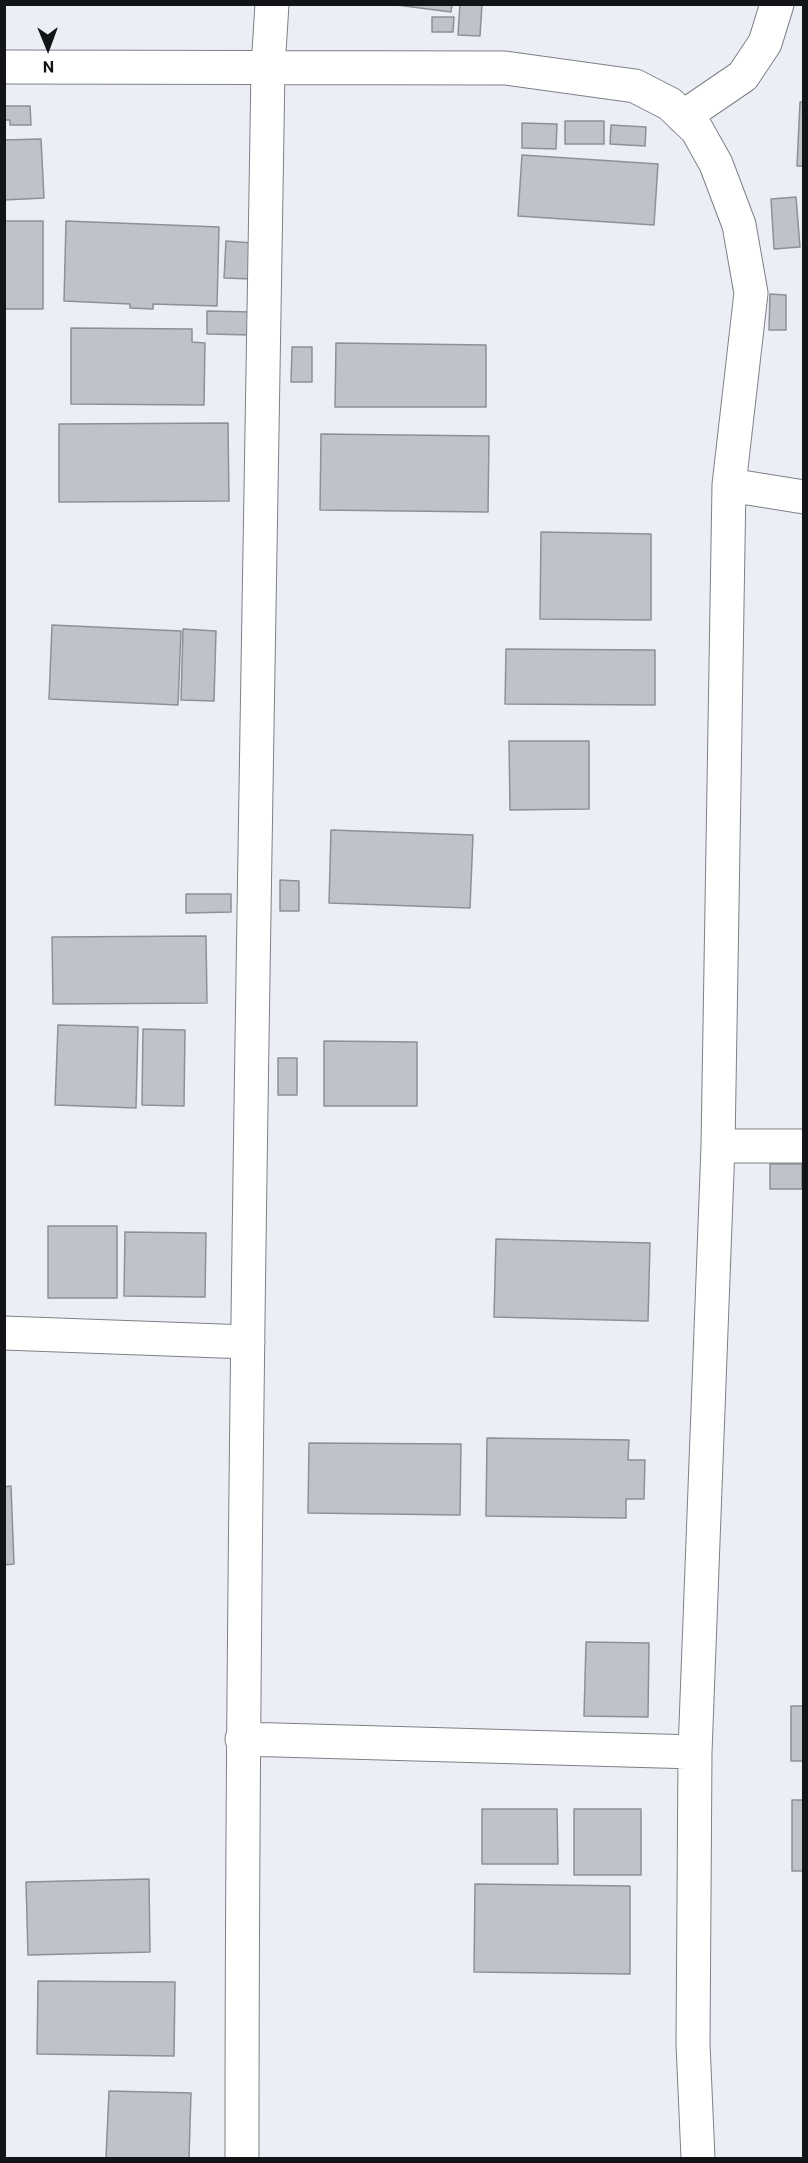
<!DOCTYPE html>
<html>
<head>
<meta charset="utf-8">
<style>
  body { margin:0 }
  #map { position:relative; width:808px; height:2163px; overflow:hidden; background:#eceef6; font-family:Roboto,sans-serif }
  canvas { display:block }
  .frame { position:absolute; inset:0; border:6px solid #131417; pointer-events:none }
  .north { position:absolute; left:18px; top:18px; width:60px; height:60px; -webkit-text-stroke:4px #fff; paint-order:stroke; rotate:179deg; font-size:16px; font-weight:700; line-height:24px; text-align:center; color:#131417 }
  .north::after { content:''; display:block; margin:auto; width:21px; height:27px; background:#131417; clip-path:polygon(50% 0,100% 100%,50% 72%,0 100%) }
</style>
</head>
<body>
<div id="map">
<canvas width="808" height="2163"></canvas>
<div class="frame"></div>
<div class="north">N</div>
</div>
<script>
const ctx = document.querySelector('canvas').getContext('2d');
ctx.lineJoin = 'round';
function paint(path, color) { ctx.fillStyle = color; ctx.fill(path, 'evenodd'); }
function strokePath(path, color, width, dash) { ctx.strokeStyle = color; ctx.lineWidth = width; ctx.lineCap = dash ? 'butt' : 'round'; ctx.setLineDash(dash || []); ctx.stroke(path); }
const building = new Path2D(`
  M389,4H452L451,12Z
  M460,4H482L480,36L458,35Z
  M432,17H454L453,32H432Z
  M800,102H804V166H797Z
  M4,106H30L31,125H10V120H4Z
  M565,121H604V144H565Z
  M522,123L557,124L556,149L522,148Z
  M611,125L646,127L645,146L610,144Z
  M41,139L44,198L4,200V140Z
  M522,155L658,164L654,225L518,216Z
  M796,197L800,247L774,249L771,199Z
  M4,221H43V309H4Z
  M66,221L219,227L217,306L153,304V309L130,308V304L64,301Z
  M226,241L253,243L252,279L224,278Z
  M770,294L786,295V330H769Z
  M207,311L252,312V335L207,334Z
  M71,328L192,329V342L205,343L204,405L71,404Z
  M336,343L486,345V407H335Z
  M292,347H312V382H291Z
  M228,423L229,501L59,502V424Z
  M321,434L489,436L488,512L320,510Z
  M541,532L651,534V620L540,619Z
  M52,625L181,631L178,705L49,699Z
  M183,629L216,631L214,701L181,700Z
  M506,649L655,650V705L505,704Z
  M509,741H589V809L510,810Z
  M331,830L473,835L470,908L329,903Z
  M280,880L299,881V911H280Z
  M186,894H231V912L186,913Z
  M206,936L207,1003L53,1004L52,937Z
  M58,1025L138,1027L136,1108L55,1105Z
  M143,1029L185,1030L184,1106L142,1105Z
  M324,1041L417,1042V1106H324Z
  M278,1058H297V1095H278Z
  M770,1164H802V1189H770Z
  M48,1226H117V1298H48Z
  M125,1232L206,1233L205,1297L124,1296Z
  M496,1239L650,1243L648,1321L494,1317Z
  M487,1438L629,1440L628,1460H645L644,1499H626V1518L486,1516Z
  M309,1443L461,1444L460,1515L308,1513Z
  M11,1486L14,1564L4,1565V1487Z
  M586,1642L649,1643L648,1717L584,1716Z
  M791,1706H804V1761H791Z
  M792,1800H804V1871H792Z
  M482,1809H557L558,1864H482Z
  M574,1809H641V1875H574Z
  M149,1879L150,1952L28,1955L26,1882Z
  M475,1884L630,1886V1974L474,1972Z
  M38,1981L175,1982L174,2056L37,2054Z
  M109,2091L191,2093L189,2158H106Z`);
paint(building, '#c0c2ca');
strokePath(building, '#8e9097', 1.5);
const minor = new Path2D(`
  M4,67L505,68L635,86L670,104L697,130L716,164L739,225L751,293L729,485L718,1146L695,1752L693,2044L698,2158
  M683,117L743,76L765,43L777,4
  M729,485L804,497
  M718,1146H804
  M4,1333L248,1342
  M242,1739L695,1752
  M242,2158C242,1461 257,765 268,68L272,4`);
strokePath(minor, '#7e8087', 35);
strokePath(minor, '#fff', 33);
</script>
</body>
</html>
